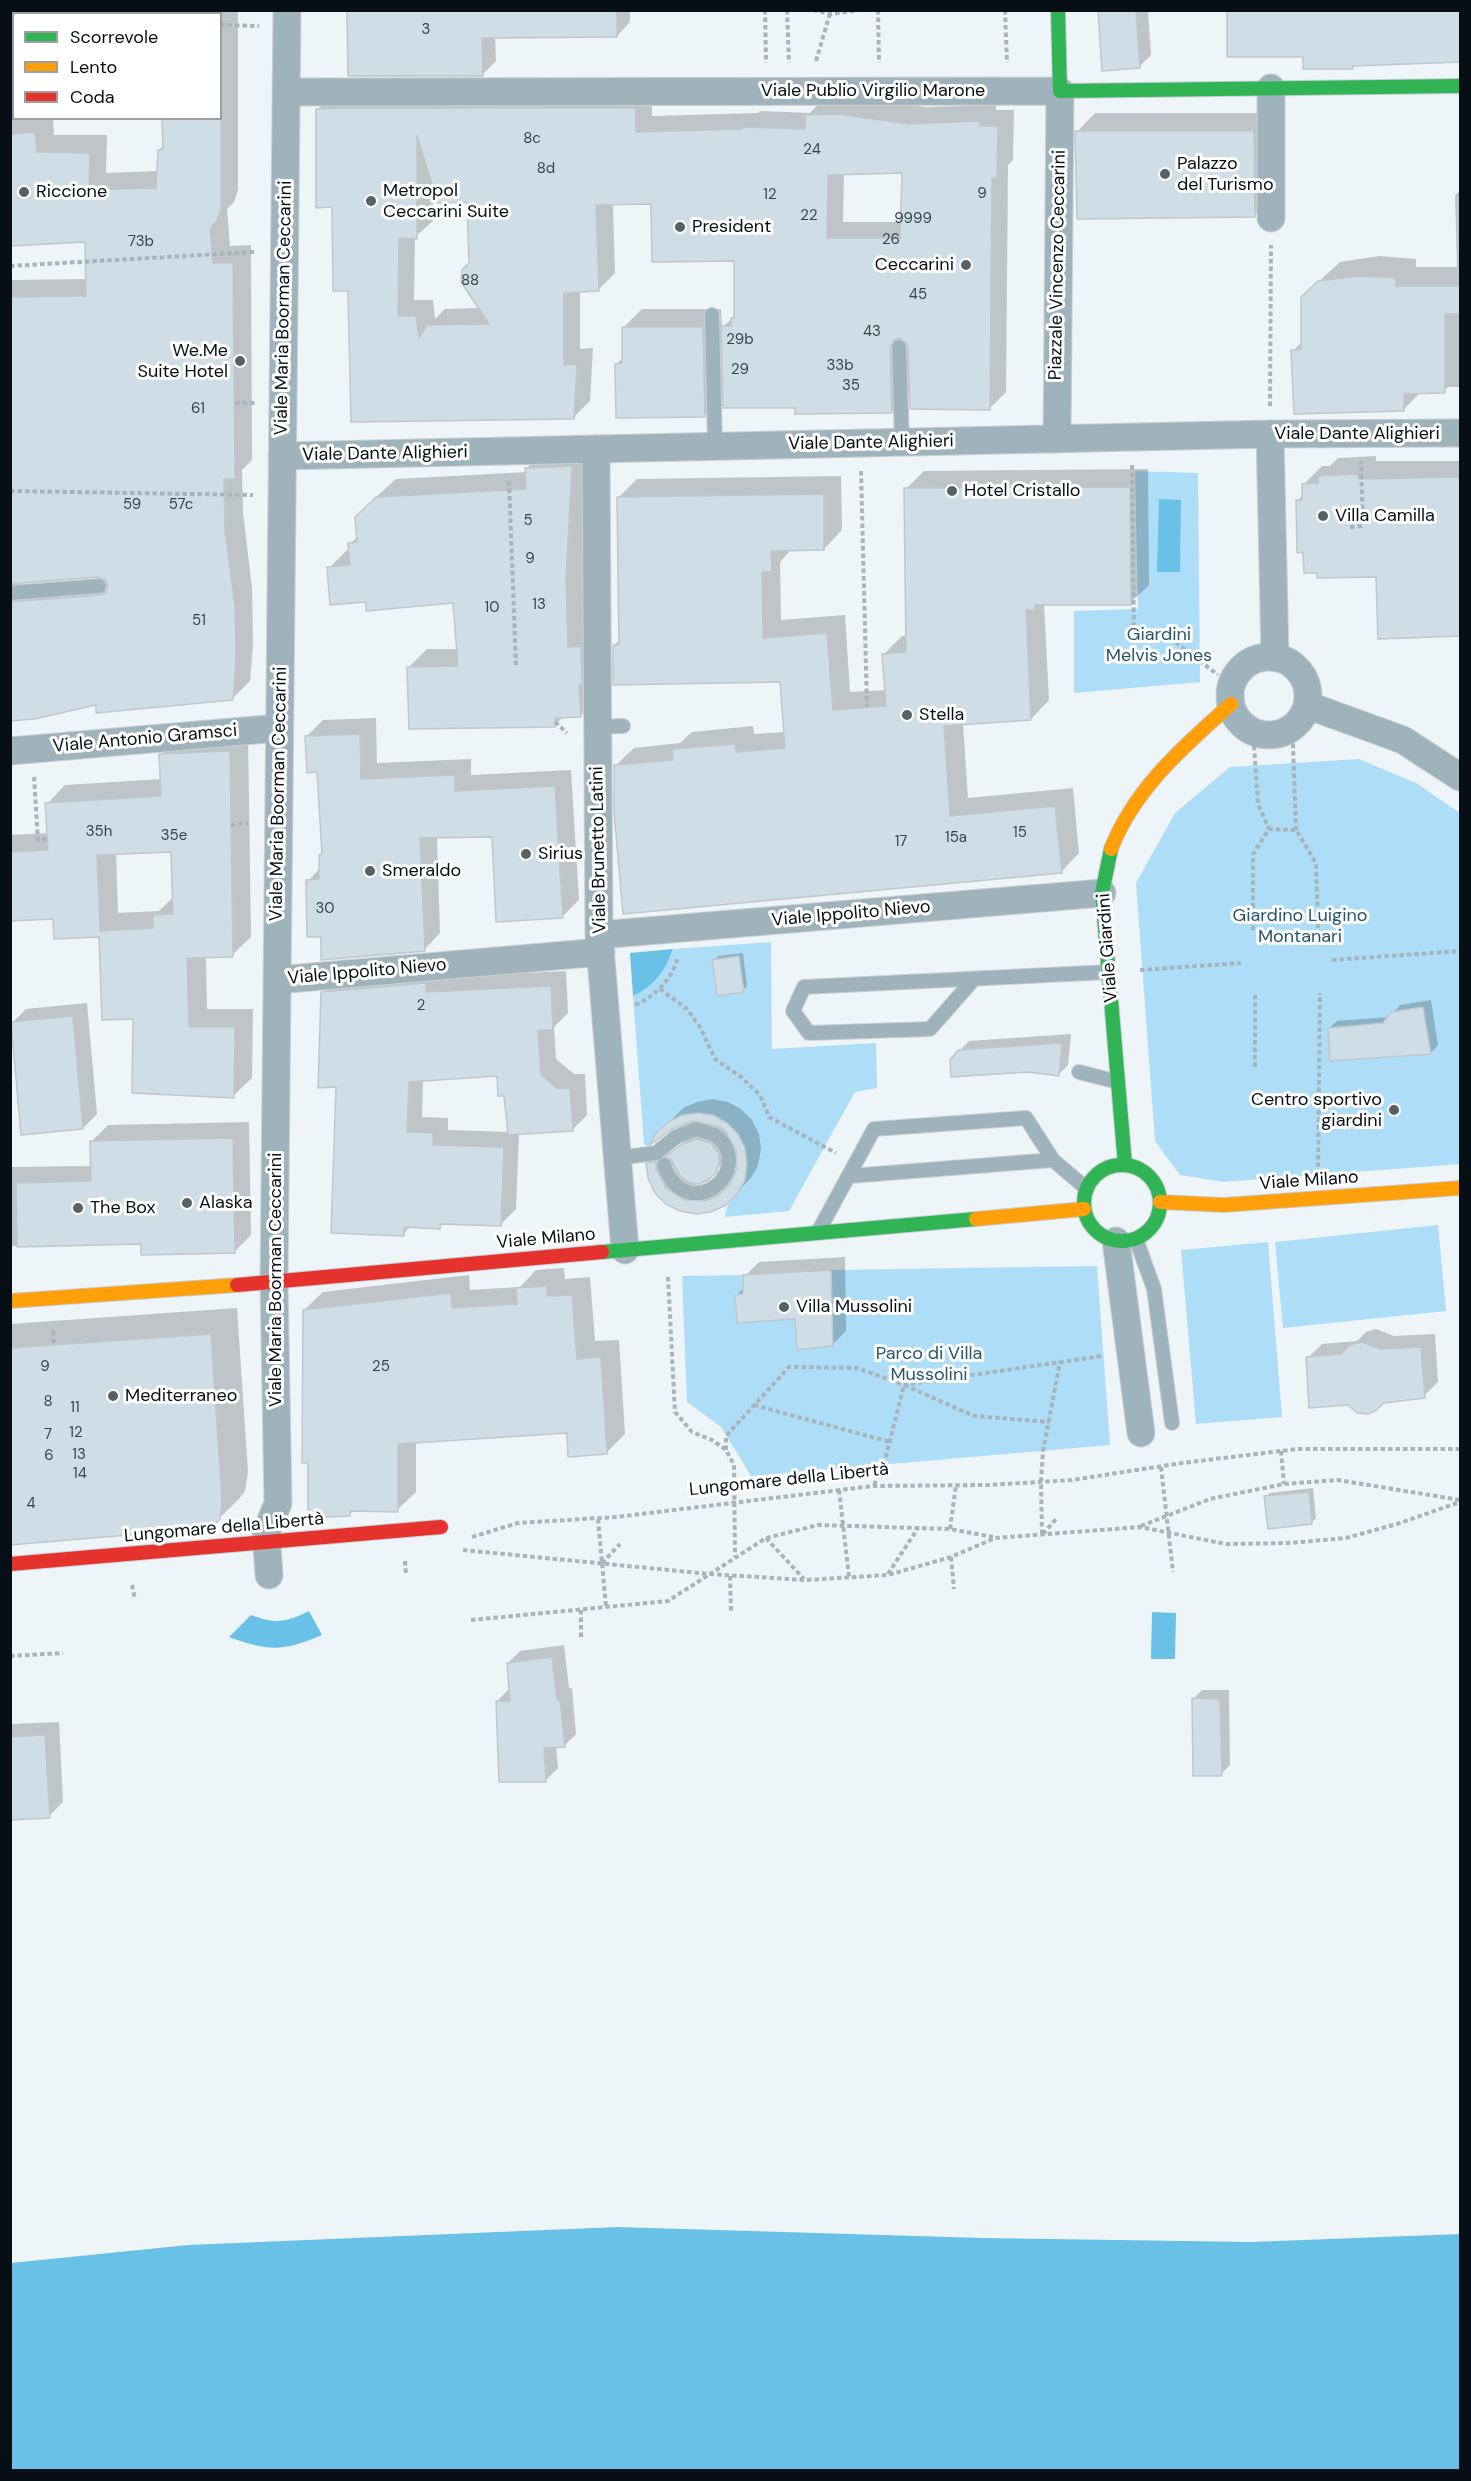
<!DOCTYPE html>
<html>
<head>
<meta charset="utf-8">
<style>
  body { margin:0 }
  #map { position:relative; width:1471px; height:2481px; overflow:hidden; background:#eef5f9; font-family:"DM Sans",sans-serif }
  canvas { display:block }
  .frame { position:absolute; inset:0; border:12px solid #050f15; pointer-events:none }
  .legend { position:absolute; left:12px; top:12px; width:210px; height:108px; box-sizing:border-box; background:#fff; border:2px solid #9b9fa1; margin:0; padding:8px 10px; list-style:none; font-size:18px; color:#050f15 }
  .legend li { display:flex; align-items:center; gap:12px; height:30px }
  .legend b { width:30px; border:2px solid #9b9fa1 }
</style>
</head>
<body>
<div id="map">
<canvas width="1471" height="2481"></canvas>
<div class="frame"></div>
<ul class="legend">
<li><b style="height:8px;background:#30b455"></b>Scorrevole</li>
<li><b style="height:8px;background:#ff9f0a"></b>Lento</li>
<li><b style="height:8px;background:#e5322d"></b>Coda</li>
</ul>
</div>
<script>
const ctx = document.querySelector('canvas').getContext('2d');
ctx.lineJoin = 'round';
function paint(path, color) { ctx.fillStyle = color; ctx.fill(path, 'evenodd'); }
function strokePath(path, color, width, dash) { ctx.strokeStyle = color; ctx.lineWidth = width; ctx.lineCap = dash ? 'butt' : 'round'; ctx.setLineDash(dash || []); ctx.stroke(path); }
function label(font, color, halo, rows, align = 'center') {
  ctx.font = font + ' "DM Sans",sans-serif'; ctx.lineWidth = 6; ctx.setLineDash([]); ctx.textBaseline = 'middle'; ctx.strokeStyle = halo; ctx.fillStyle = color; for (const [text, x, y, turn = 0] of rows) {
    ctx.save(); ctx.translate(x, y); ctx.rotate((+turn || 0) * Math.PI / 180); ctx.textAlign = isNaN(turn) ? turn : align; if (halo) ctx.strokeText(text, 0, 0); ctx.fillText(text, 0, 0); ctx.restore();
  }
}
paint(new Path2D(`
  M1135,471L1198,473L1200,682L1074,693V611L1138,609Z
  M1359,759L1416,783L1460,813V1164L1223,1182L1180,1175L1155,1141L1136,883L1175,813L1230,767Z
  M771,942L772,1049L876,1043L877,1088L855,1092L789,1211L725,1217C727,1194 747,1188 747,1164C748,1124 701,1100 668,1122C659,1128 654,1138 649,1147L644,1144L633,996C655,986 665,971 673,949Z
  M1438,1225L1446,1311L1283,1328L1275,1242Z
  M1268,1242L1282,1417L1196,1424L1181,1250Z
  M1097,1266L1110,1445L751,1476L721,1427L687,1402L682,1276L743,1275V1294L735,1295L737,1323L795,1319L797,1350L833,1346L831,1270Z`), '#aedef7');
paint(new Path2D(`
  M1159,499L1181,500L1180,572H1157Z
  M673,949C665,971 655,986 633,996L630,953Z
  M309,1611L322,1635C283,1652 268,1651 229,1637L251,1615C276,1624 285,1623 309,1611Z
  M1152,1612L1176,1613L1175,1659H1151Z
  M617,2227L983,2238L1251,2242L1460,2234V2470H11V2263L188,2245Z`), '#6ac1e8');
paint(new Path2D(`
  M73,10H238V190L234,202L227,209L230,246L251,245L252,460L242,470L243,512L252,588L253,644L250,681L232,699L98,703L10,721V280L87,279V240L10,244V118H53L54,135H107L106,173L158,171L159,150L164,145L220,118V14H74ZM99,576L106,579L29,585L19,583Z
  M349,10H630V22L617,36L495,37L496,61L483,74Z
  M1100,10H1148L1151,55L1139,67Z
  M652,92V116L758,113L760,111L810,113L823,99L856,98L925,107L996,105V110H1014L1013,160L1008,165L1006,392L990,408L911,392L891,412L797,407L724,396L705,415L616,364L624,357L623,328L642,309H721L722,328L735,315L736,259L653,203H613L615,273L599,289L580,291V349L593,348L590,401L574,417L352,421L350,290L317,110L334,93ZM904,171L902,222H843L844,173ZM433,185L469,200L471,261L481,308L445,309L435,319L433,300H414L415,237L433,221Z
  M1095,113H1272L1273,197L1254,216L1077,132Z
  M1460,190V387H1448L1444,391L1421,392L1403,410L1293,351L1302,342V297L1340,262L1379,256L1416,259V267H1457L1455,196Z
  M590,449L599,697L580,716H564L554,726L408,668L427,649H458L454,602L367,601L329,568L347,550L350,549V544L358,536L375,498L396,479L527,472L526,469L545,450Z
  M1376,456V461H1460V634L1377,575L1297,501L1304,494L1303,485L1322,466H1330L1338,458Z
  M1148,469L1149,585L1130,603L1044,604L1049,700L1031,719L963,724L968,798L1073,788L1079,853L1061,872L615,766L634,748L680,743L692,732L753,726L754,734L785,732L782,681L614,645L621,639L618,498L637,479L841,476L842,530L824,549H789V552L780,562L781,620L845,615L850,692L886,690L884,654L902,636H907L906,489L924,471Z
  M376,718L377,763L471,759V775L571,770L579,900L562,917L493,835L437,837L440,933L424,950L322,935L308,881L320,868V855L324,852L318,771L307,736L323,720Z
  M248,733L251,937L232,955L206,956L207,1009H253L252,1078L233,1096L135,1017L100,935L54,918L10,920V835L49,833L47,804L65,785L162,779L161,755L179,736ZM173,850V897L159,911L118,913L116,852Z
  M743,953L747,986L743,990L714,961L718,956Z
  M566,971L568,1013L554,1027L556,1059L574,1074H585L587,1115L572,1130L519,1133L516,1209L501,1224L444,1223L440,1227L411,1226L403,1234L338,1085L323,993L338,977H441ZM498,1075L506,1094L509,1132L448,1130V1118L422,1117L423,1080Z
  M1431,1000L1438,1045L1431,1053L1329,1028L1337,1021L1389,1017L1400,1005Z
  M87,1003L97,1114L83,1128L12,1023L26,1009Z
  M1071,1034L1068,1065L1059,1074L959,1051L969,1041Z
  M712,1099L728,1102L741,1109L752,1120L759,1134L761,1149L758,1165L751,1178L725,1204L681,1210L648,1164L662,1150L669,1149L670,1155L696,1131L714,1124L693,1119L658,1134L683,1108L697,1102ZM732,1140L738,1150V1169L732,1183L719,1188L700,1187L691,1181L707,1179L729,1157L733,1149Z
  M249,1122L251,1235L234,1252L142,1243L10,1246V1167L92,1166V1141L108,1125Z
  M845,1257L846,1331L832,1345L796,1317L736,1296L744,1287L745,1276L759,1262Z
  M564,1268L565,1279L590,1277L595,1341L619,1340L625,1434L606,1453L569,1431L416,1441V1492L397,1510H354L349,1515L304,1310L323,1292L469,1275L470,1290L520,1287L536,1270Z
  M237,1308L248,1472L245,1491L238,1500L211,1526L10,1544V1324Z
  M1376,1329L1394,1336L1435,1334L1438,1382L1424,1396L1308,1358L1322,1344L1357,1341L1366,1332Z
  M1313,1488L1316,1518L1312,1522L1266,1497L1270,1493Z
  M564,1645L569,1688H572L576,1734L564,1746H556L558,1768L545,1781L497,1701L509,1689L508,1663L520,1651Z
  M1202,1690H1229L1230,1765L1221,1774L1193,1699Z
  M59,1722L63,1802L49,1816L10,1818V1724Z`), '#0003');
const building = new Path2D(`
  M347,10H617V37L482,38L483,76H348Z
  M1098,10H1136L1140,68L1102,71Z
  M1227,10H1461V62L1353,66V69H1303V57H1227Z
  M348,108H636V132L742,129V127L805,129V115L839,114L908,124L980,121V126H998L997,178L992,179L990,410L910,409L908,347L906,342L899,338L894,340L890,347L892,413L795,414V408H723L721,326H731V318H734V261L652,262L651,204L596,205L599,291L564,293V365L577,364L574,419L351,422L348,291H333L332,207L316,208V109ZM417,136L438,203L467,202L469,263L462,270L461,282L489,324L427,325L419,338L416,316H398L399,238L417,239ZM902,173L900,238H827L828,175Z
  M162,118H221V209L217,221L210,228L213,263H233L235,479H224L225,530L235,606L236,662L233,700L96,713V705L34,719L10,721V602L100,595L105,593L108,586L106,580L98,577L10,584V297L86,296L85,242L10,246V134L35,132L37,152L90,153L89,190L156,188L158,150H163Z
  M1075,131H1254L1255,217L1077,219Z
  M1358,276L1396,278V286H1461V314H1445V393L1404,394V411L1294,414L1291,350H1301V297L1318,281Z
  M622,327H703L705,417L616,418L615,364L622,363Z
  M572,466L566,580L568,647L581,646L582,685H579L581,717L555,718V727L409,729L407,667L458,666L453,603L366,611V602L330,605L327,567L350,565L348,543L357,542L355,517L376,497L526,489L525,468Z
  M1358,474V479L1461,477V636L1378,639L1376,577L1317,578V573H1304L1303,552L1297,553L1296,500H1302V484L1318,483V476Z
  M1130,487L1131,605H1035V610H1026L1031,720L944,726L950,816L1055,806L1062,873L623,914L614,811V765L673,760L672,749L735,744L736,752L785,748L780,682L613,685V645H619L617,497L824,494V550L771,551L772,572H762L763,638L827,633L833,710L886,706L882,654L906,652L904,488Z
  M360,734L361,779L455,775V791L555,786L563,918L496,922L492,837L420,838L425,951L321,960V937H307L306,880L319,879V855L322,854L317,772L307,773L305,736Z
  M230,751L233,957L187,958L189,1027H235L234,1098L132,1093L133,1019L102,1020L99,937L54,939L53,919L10,921V852L48,850L45,803L161,796L159,754ZM171,852L173,914L153,915V928L100,931L97,855Z
  M739,956L744,992L717,996L712,960Z
  M426,983V992L551,986L553,1030H538L541,1075L558,1089L570,1088L573,1131L508,1135L504,1096H498L497,1076L409,1082L407,1132L433,1133V1145L504,1147L501,1226L440,1224V1229L404,1227V1236L331,1233L336,1087L318,1088L321,992Z
  M1423,1007L1431,1054L1330,1061L1328,1028L1383,1023L1391,1012Z
  M73,1016L83,1129L21,1135L11,1022Z
  M1062,1043L1059,1076L1028,1072L951,1077L950,1060L958,1050Z
  M698,1113L713,1115L727,1123L738,1134L745,1148L747,1164L745,1180L737,1194L726,1205L711,1212L696,1214L680,1211L666,1204L655,1193L648,1178L646,1163L656,1162V1169L666,1188L685,1200L704,1201L717,1196L729,1185L737,1169L736,1151L726,1132L720,1127L693,1121L672,1129L650,1145L656,1133L668,1122L682,1115Z
  M233,1138L235,1253L141,1255V1244L17,1247L16,1183L91,1181L90,1141Z
  M696,1139L711,1143L719,1154V1164L716,1173L708,1180L699,1184L690,1183L681,1177L672,1161L666,1156L681,1145Z
  M831,1270L833,1346L797,1350L795,1319L737,1323L735,1295L743,1294V1275Z
  M547,1286V1296L572,1295L577,1359L601,1357L607,1454L568,1457L567,1433L398,1444V1512L350,1511V1516L308,1518V1463H302L303,1310L451,1293L452,1308L517,1304L516,1288Z
  M211,1334L222,1499L220,1519L211,1528L10,1545V1348Z
  M1362,1342L1380,1349L1421,1347L1425,1398L1384,1403L1375,1411L1368,1414L1357,1413L1348,1405L1309,1408L1306,1357L1341,1354L1350,1345Z
  M1309,1492L1312,1524L1268,1529L1264,1496Z
  M552,1657L557,1700H560L565,1747L544,1748L546,1782H499L496,1701H510L507,1663Z
  M1192,1698L1220,1699L1222,1776H1193Z
  M45,1735L50,1818L10,1820V1737Z`);
paint(building, '#cfdee6');
strokePath(building, '#bec7cc', 1.5);
const lane = new Path2D(`
  M10,77L14,72
  M10,110H14
  M712,315L715,446
  M899,347L902,442
  M10,593L99,586
  M598,727L623,726
  M974,979L930,1029L809,1033L793,1011L804,987L1109,972
  M1079,1072L1118,1082
  M617,1158L656,1153L676,1137L696,1129C702,1131 713,1133 718,1137C756,1174 685,1226 664,1165
  M850,1176L1053,1160
  M818,1232L874,1129L1026,1118L1053,1160L1087,1189
  M1136,1239L1154,1289L1172,1423`);
const street = new Path2D(`
  M286,92L1060,91L1057,439
  M1271,218V88
  M1270,434L1275,657
  M596,449L599,935L625,1250
  M282,456L1270,434L1460,433
  M1230 696a39 39 0 1 1 78 0a39 39 0 1 1-78 0Z
  M1307,705L1403,740L1460,777
  M10,751L279,728
  M599,935L1102,893
  M277,980L601,952
  M1116,1241L1141,1433
  M269,1575L266,1533L278,1503L274,1282L287,10`);
const fast = new Path2D(`
  M1058,10L1060,91L1460,86
  M1111,849L1102,893L1125,1165
  M1084 1203a38 38 0 1 1 76 0a38 38 0 1 1-76 0Z
  M602,1252L976,1219`);
const slow = new Path2D(`
  M1111,849C1134,789 1184,746 1231,704
  M1160,1202L1224,1205L1460,1188
  M976,1219L1084,1209
  M10,1301L237,1285`);
const jam = new Path2D(`
  M237,1285L602,1252
  M10,1564L441,1527`);
strokePath(lane, '#cacfd4', 16);
strokePath(street, '#cacfd4', 29);
strokePath(fast, '#cacfd4', 16);
strokePath(slow, '#cacfd4', 16);
strokePath(jam, '#cacfd4', 16);
strokePath(new Path2D(`
  M45,10V14
  M765,10L766,63
  M787,10L789,63
  M813,10L831,14L860,10
  M878,10L879,63
  M1005,10L1007,63
  M220,25L259,26
  M816,61L831,10
  M10,266L255,252
  M235,403H255
  M1270,406L1271,245
  M1132,465L1134,639L1169,637L1218,675
  M861,471L867,707
  M509,481L516,666
  M10,491L253,495
  M1350,527L1363,526L1361,461
  M555,722L567,733
  M1253,731L1258,804L1269,829
  M1283,732L1293,745L1296,830
  M34,777L38,840L48,839
  M231,825L248,823
  M1253,930V854L1269,829L1296,830L1316,863L1318,928
  M1332,960L1460,951
  M1140,970L1241,963
  M660,989L687,1009L700,1027L715,1059L741,1077L760,1095L769,1117L836,1153
  M635,1005C656,996 672,979 678,957
  M1255,1067V995
  M1318,1167L1320,993
  M668,1277L675,1412L692,1432L712,1440L726,1450L734,1465L735,1557
  M53,1331L54,1345
  M754,1405L890,1442
  M726,1450V1436L789,1367L857,1368L904,1385L1102,1356
  M1281,1451L1284,1484
  M1161,1467L1173,1572
  M874,1485L884,1464L904,1385L974,1416L1049,1422
  M839,1490L849,1577
  M598,1519L606,1607
  M1141,1526L1210,1499L1284,1484L1338,1480L1460,1500
  M950,1529L956,1485
  M1042,1534L1041,1482L1043,1451L1060,1362
  M1043,1534L1056,1519
  M472,1537L518,1523L616,1517L873,1486L988,1485L1072,1480L1182,1463L1297,1449H1460
  M766,1538L804,1579
  M463,1550L710,1574L766,1538L818,1525L950,1529L993,1537
  M951,1557L954,1589
  M405,1561L406,1575
  M602,1563L620,1544
  M888,1574L918,1528
  M730,1576L731,1612
  M132,1585L135,1599
  M581,1610V1640
  M471,1620L668,1601L710,1574L805,1580L888,1575L951,1557L995,1538L1140,1527L1226,1544L1290,1543L1346,1538L1397,1524L1460,1502
  M10,1656L63,1653`), '#a8b4bc', 4, [4.5, 3]);
strokePath(lane, '#9fb3bd', 14);
strokePath(street, '#9fb3bd', 27);
strokePath(fast, '#30b455', 14);
strokePath(slow, '#ff9f0a', 14);
strokePath(jam, '#e5322d', 14);
for (const [x, y, r, color] of [
  [1165,174,6,"#576065"],
  [24,192,6,"#576065"],
  [371,201,6,"#576065"],
  [680,227,6,"#576065"],
  [966,265,6,"#576065"],
  [240,361,6,"#576065"],
  [952,491,6,"#576065"],
  [1323,516,6,"#576065"],
  [907,715,6,"#576065"],
  [526,854,6,"#576065"],
  [370,871,6,"#576065"],
  [1394,1110,6,"#576065"],
  [187,1203,6,"#576065"],
  [78,1208,6,"#576065"],
  [784,1307,6,"#576065"],
  [113,1396,6,"#576065"]
]) { const dot = new Path2D(); dot.arc(x, y, r, 0, 2 * Math.PI); ctx.fillStyle = color; ctx.fill(dot); strokePath(dot, '#fff', 2); }
label('15px', '#38444a', null, [
  ["3",426,30],
  ["8c",532,139],
  ["24",812,150],
  ["8d",546,169],
  ["9",982,194],
  ["12",770,195],
  ["22",809,216],
  ["9999",913,219],
  ["26",891,240],
  ["73b",141,242],
  ["88",470,281],
  ["45",918,295],
  ["43",872,332],
  ["29b",740,340],
  ["33b",840,366],
  ["29",740,370],
  ["35",851,386],
  ["61",198,409],
  ["59",132,505],
  ["57c",181,505],
  ["5",528,521],
  ["9",530,559],
  ["13",539,605],
  ["10",492,608],
  ["51",199,621],
  ["35h",99,832],
  ["15",1020,833],
  ["35e",174,836],
  ["15a",956,838],
  ["17",901,842],
  ["30",325,909],
  ["2",421,1006],
  ["9",45,1367],
  ["25",381,1367],
  ["8",48,1402],
  ["11",75,1408],
  ["12",76,1433],
  ["7",48,1435],
  ["13",79,1455],
  ["6",49,1456],
  ["14",80,1474],
  ["4",31,1504]
]);
label('18px', '#050f15', '#fff', [
  ["Viale Publio Virgilio Marone",873,91],
  ["Piazzale Vincenzo Ceccarini",1058,265,-89],
  ["Viale Maria Boorman Ceccarini",284,308,-89],
  ["Viale Dante Alighieri",1357,434],
  ["Viale Dante Alighieri",871,443,-1],
  ["Viale Dante Alighieri",385,454,-1],
  ["Viale Antonio Gramsci",145,739,-5],
  ["Viale Maria Boorman Ceccarini",279,794,-89],
  ["Viale Brunetto Latini",599,850,-91],
  ["Viale Ippolito Nievo",851,914,-5],
  ["Viale Giardini",1108,948,-94],
  ["Viale Ippolito Nievo",367,972,-5],
  ["Viale Milano",1309,1181,-4],
  ["Viale Milano",546,1239,-5],
  ["Viale Maria Boorman Ceccarini",276,1280,-90],
  ["Lungomare della Libertà",789,1480,-6],
  ["Lungomare della Libertà",224,1528,-5]
]);
label('18px', '#050f15', '#fff', [
  ["Palazzo",1177,164],
  ["del Turismo",1177,185],
  ["Metropol",383,191],
  ["Ceccarini Suite",383,212],
  ["Riccione",36,192],
  ["President",692,227],
  ["Ceccarini",954,265,"right"],
  ["We.Me",228,351,"right"],
  ["Suite Hotel",228,372,"right"],
  ["Hotel Cristallo",964,491],
  ["Villa Camilla",1335,516],
  ["Stella",919,715],
  ["Sirius",538,854],
  ["Smeraldo",382,871],
  ["Centro sportivo",1382,1100,"right"],
  ["giardini",1382,1121,"right"],
  ["Alaska",199,1203],
  ["The Box",90,1208],
  ["Villa Mussolini",796,1307],
  ["Mediterraneo",125,1396]
], 'left');
label('18px', '#26556c', '#fff', [
  ["Giardini",1159,635],
  ["Melvis Jones",1159,656],
  ["Giardino Luigino",1300,916],
  ["Montanari",1300,937],
  ["Parco di Villa",929,1354],
  ["Mussolini",929,1375]
]);
</script>
</body>
</html>
